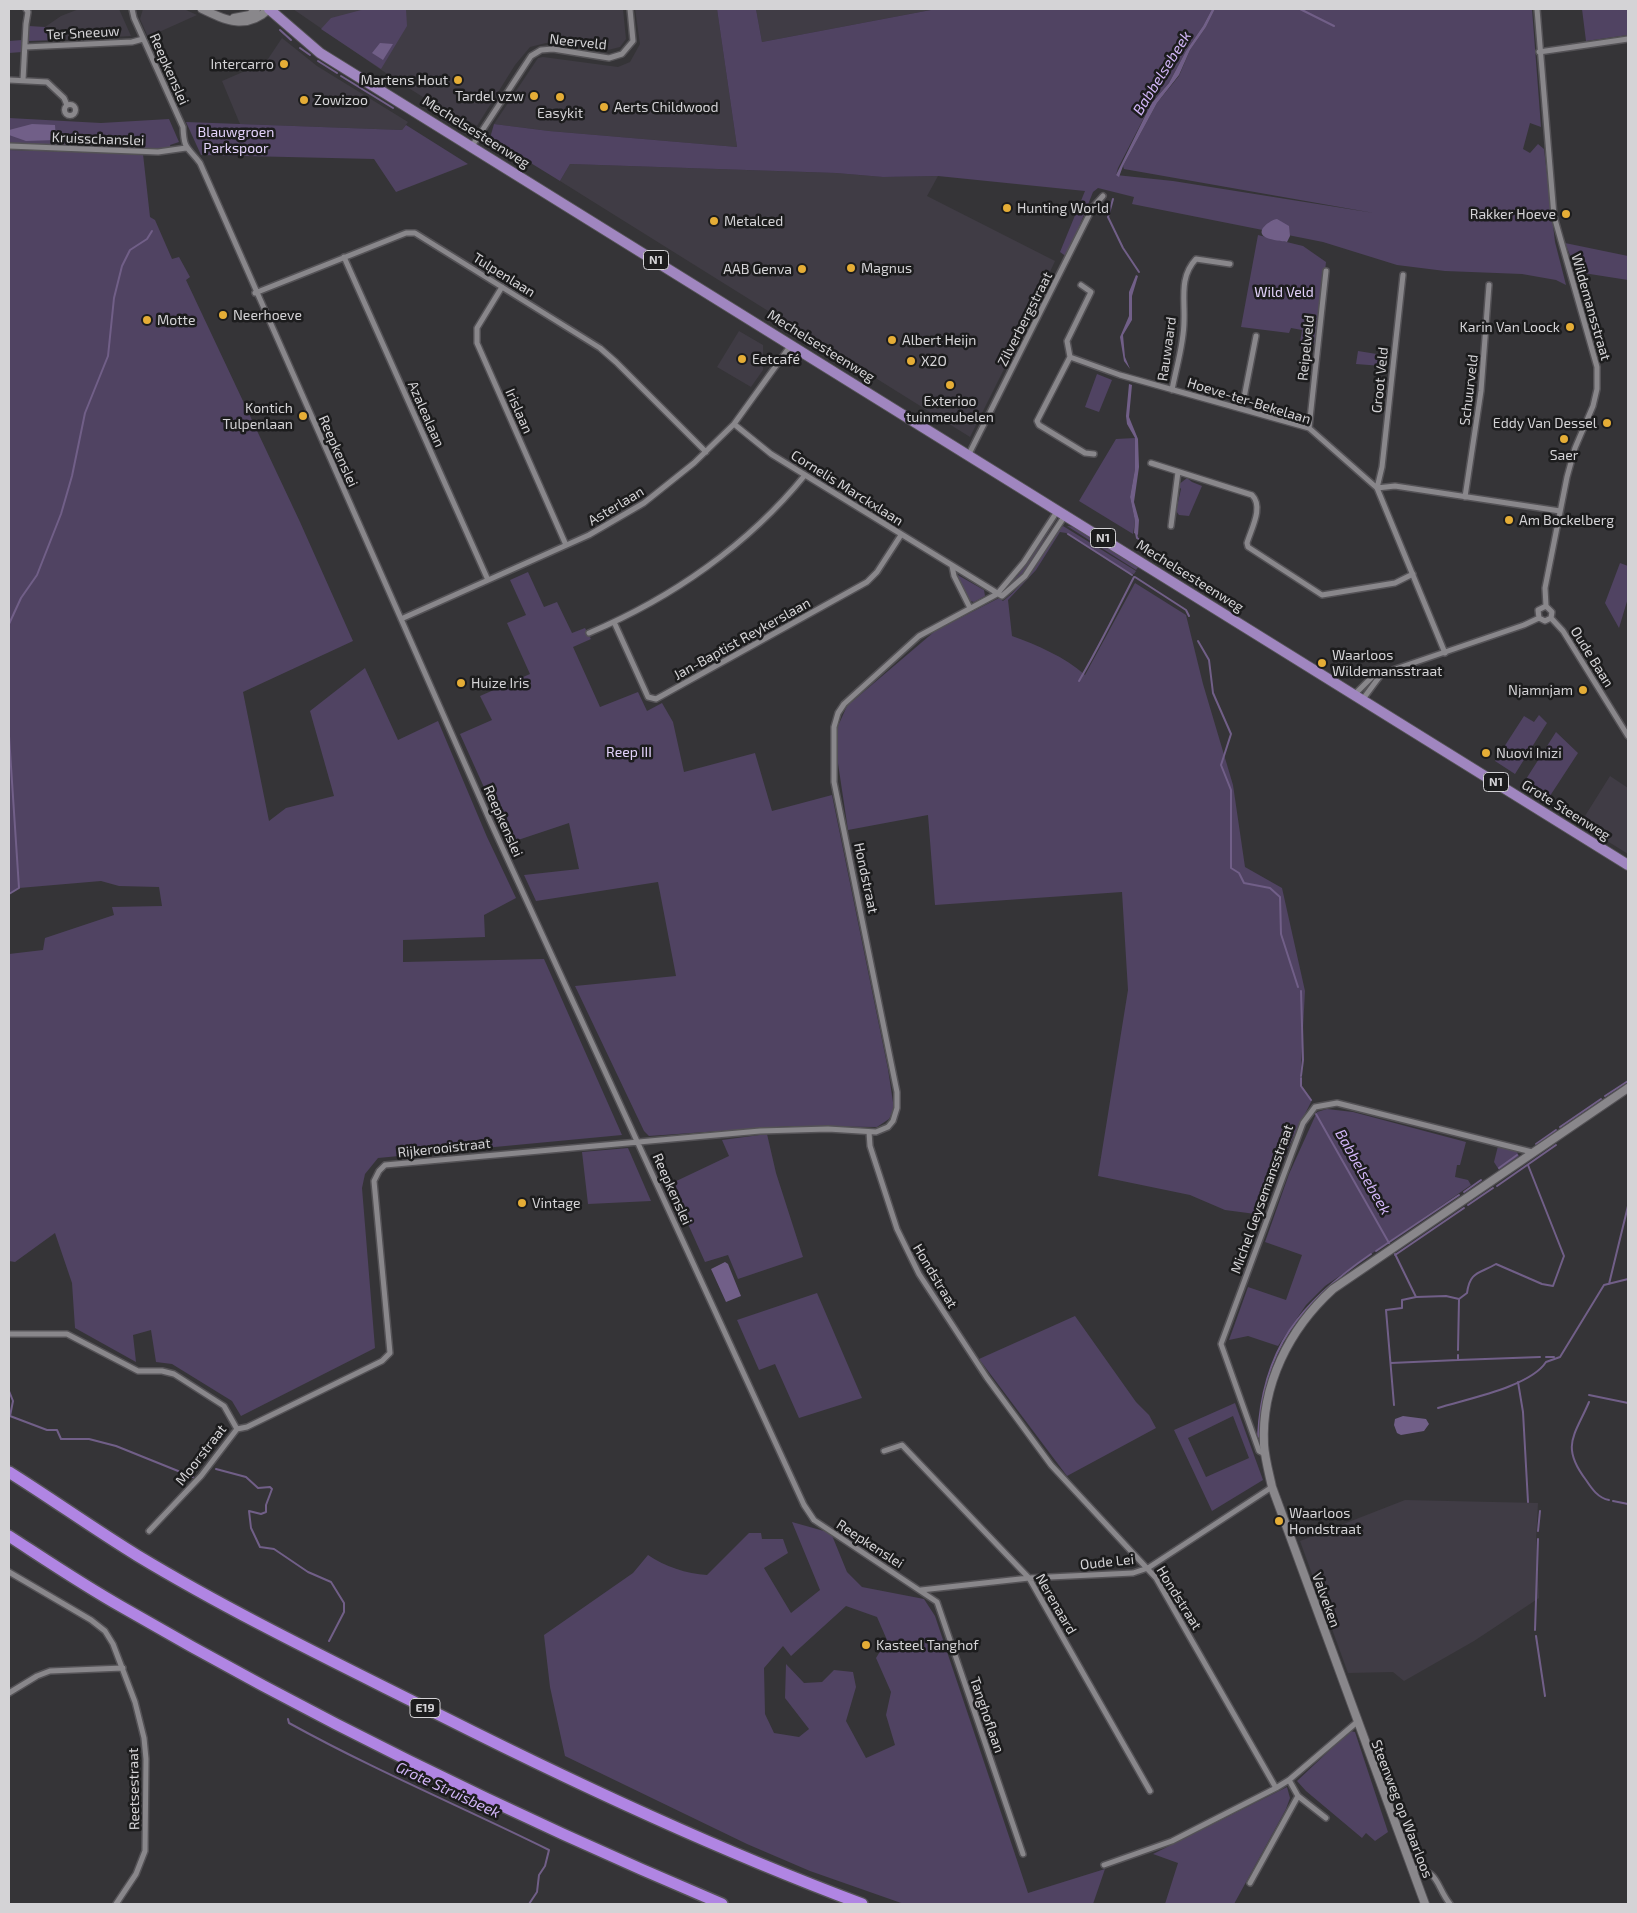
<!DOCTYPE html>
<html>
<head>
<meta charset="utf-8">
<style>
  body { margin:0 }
  #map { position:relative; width:1637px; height:1913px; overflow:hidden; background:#353437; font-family:"Exo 2",sans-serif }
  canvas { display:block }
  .frame { position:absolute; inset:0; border:10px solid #d4d3d6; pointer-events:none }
</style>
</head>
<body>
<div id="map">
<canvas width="1637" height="1913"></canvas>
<div class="frame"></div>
</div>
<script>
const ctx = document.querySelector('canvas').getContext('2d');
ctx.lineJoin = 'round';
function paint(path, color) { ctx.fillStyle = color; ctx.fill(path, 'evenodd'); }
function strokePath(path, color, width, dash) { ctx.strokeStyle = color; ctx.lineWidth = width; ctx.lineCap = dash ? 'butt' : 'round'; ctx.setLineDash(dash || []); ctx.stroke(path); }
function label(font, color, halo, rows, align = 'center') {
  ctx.font = font + ' "Exo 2",sans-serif'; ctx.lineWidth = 5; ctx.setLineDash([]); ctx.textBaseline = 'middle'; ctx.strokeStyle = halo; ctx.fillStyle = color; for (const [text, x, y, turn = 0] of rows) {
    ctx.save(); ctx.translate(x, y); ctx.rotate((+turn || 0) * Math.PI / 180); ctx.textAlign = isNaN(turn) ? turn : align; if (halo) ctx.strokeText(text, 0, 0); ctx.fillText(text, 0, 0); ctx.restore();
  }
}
paint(new Path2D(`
  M79,9H119L131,36L57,40L45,27L61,16Z
  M143,9H184L197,15L148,37L140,19Z
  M293,9H623L626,39L620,47L608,50L546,43L530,47L515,65L477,126L467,120L464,123L396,80Z
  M635,9H717L737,147L549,131L494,124L538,58L543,57L618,67L630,62L640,44Z
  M756,9H936L762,42Z
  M282,38L317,66L408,122L402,130L240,124L222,81L266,62Z
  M570,164L836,173L883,177L938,176L927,196L1055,261L1018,341L970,437L560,181Z
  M739,331L763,345V370L751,387L717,367Z
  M1610,776L1628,788V854L1580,824Z
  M1405,1500L1538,1503L1536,1541L1539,1598L1474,1641L1404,1681L1393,1672L1348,1673L1300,1541Z`), '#403c45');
paint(new Path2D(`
  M365,9H406L407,26L381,69L321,29L331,18Z
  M717,9H756L762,42L936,9H1212L1203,26L1186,51L1169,83L1151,104L1118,168L1116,175L1173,181L1374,213L1124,169L1123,166L1157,103L1179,76L1190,50L1206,27L1215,9H1532L1541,127L1530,123L1523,149L1530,153L1538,144L1544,149L1555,242L1566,285L1556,280L1522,274L1445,271L1397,265L1323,242L1132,204L1134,197L1098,188L1093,192L1067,257L1060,252L1085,191L938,176L883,177L836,173L570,164L560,181L490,138L494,124L549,131L737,147Z
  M1582,9H1628V35L1586,41Z
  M29,26L45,27L57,40L29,41Z
  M22,40V52L9,53V41Z
  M9,118L101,123L169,119L179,142L170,145L172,152L9,146Z
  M186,122L402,130L406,125L468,164L396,192L374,159L201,155Z
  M9,150L143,154L150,217L155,220L172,259L179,257L190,277L186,280L300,522L353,641L243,692L269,821L286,808L334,796L310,711L365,668L398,740L438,721L487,837L516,898L484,915L485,937L403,940V962L544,959L622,1135L378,1158L365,1174L362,1188L375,1348L241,1416L232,1401L172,1364L156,1362L151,1330L133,1335L136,1362L75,1328L72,1283L55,1233L15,1262L9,1261V954L43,950L45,938L114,915L112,907L162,906L159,887L119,886L101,881L19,888L9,894Z
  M1258,235L1303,246L1326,262L1317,344L1300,342L1302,330L1291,328L1289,333L1241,327Z
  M1565,243L1628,256V280L1577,272Z
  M1358,351L1383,355L1382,366L1356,364Z
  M1097,374L1112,380L1099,412L1085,407Z
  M1135,438V469L1130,497L1135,521L1133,534L1079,501L1116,439Z
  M1187,478L1192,482L1202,486L1189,516L1179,515L1176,511L1181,489L1178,485Z
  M1055,521L1026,570L1002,593L1019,574Z
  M1063,526L1136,571L1134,574L1128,573L1066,533L1060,532L1036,570L1008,600L1012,636C1037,645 1065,657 1085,675L1135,583L1186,615L1203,684L1233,785L1245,867L1282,888L1305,991L1300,1084L1312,1100L1288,1148L1263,1215L1225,1210L1190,1195L1098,1176L1128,990L1122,892L935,905L928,815L848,830L836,750L838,726L847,706L935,631L999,598L1003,601C1027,583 1041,557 1056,532Z
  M1067,526L1077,527L1139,566L1136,570Z
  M1620,563L1628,566V598L1619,628L1605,603Z
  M528,572L544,607L557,602L572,633L585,628L591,639L573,647L600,707L638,692L647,711L662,703L673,722L684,772L755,753L772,811L832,795L888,1069L894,1109L889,1119L877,1127L791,1126L649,1136L644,1131L575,986L676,976L658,882L536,901L524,875L579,869L569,823L509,843L460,734L492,720L480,696L530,674L507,623L526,615L510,580Z
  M956,574L984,590L985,596L974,602L970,601Z
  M1539,715L1547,723L1515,774L1495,761L1524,716L1534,722Z
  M1556,732L1578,753L1546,802L1521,787Z
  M1327,1109L1353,1112L1466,1142L1460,1165H1457L1455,1177L1468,1180L1471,1185L1325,1286L1306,1305L1278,1346L1248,1336L1229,1340L1248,1287L1286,1300L1302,1255L1265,1242L1289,1174L1317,1112Z
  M767,1134L776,1173L803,1257L738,1279L728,1255L705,1262L670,1184L729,1156L722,1140Z
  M1498,1146L1516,1150L1519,1156L1499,1170L1494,1162Z
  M628,1148L651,1201L588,1204L582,1152Z
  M817,1293L862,1398L799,1418L775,1364L759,1370L737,1320Z
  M1075,1316L1136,1402L1149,1415L1156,1428L1067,1476L979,1359Z
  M1235,1403L1263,1480L1212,1511L1174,1430ZM1233,1416L1249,1458L1206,1477L1188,1438Z
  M792,1522L831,1533L847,1572L862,1587L924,1599L935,1616L1028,1893L1105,1869L1093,1904H904L810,1871L747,1844L565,1756L550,1687L544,1635L633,1573L648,1555C664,1566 687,1574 707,1575L749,1533H761L762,1539H783L788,1553L764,1568L791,1613L820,1590ZM846,1606L877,1617L887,1640L876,1658L891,1692L886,1715L895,1745L866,1758L846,1721L856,1687L853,1672L834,1670L822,1682L804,1683L786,1664L785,1698L809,1729L799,1737L774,1733L765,1714L764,1668L783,1646L791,1656Z
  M1350,1731L1355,1732L1388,1832L1375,1841L1366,1833L1362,1838L1306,1791L1297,1781Z
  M1287,1787L1290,1798L1286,1809L1234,1904H1165L1178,1863L1153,1854Z`), '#504362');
paint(new Path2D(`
  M1212,9H1215L1206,27L1190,50L1179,75L1157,103L1123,166L1119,177L1116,175L1151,104L1169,83L1186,51L1203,26Z
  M380,43L393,44L383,60L372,53Z
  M32,124L55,125L56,140L26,141L9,135V130Z
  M1277,219L1289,226L1290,236L1287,242C1282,241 1272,240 1267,238C1253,232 1270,220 1277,219Z
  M1136,275L1138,276L1132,296V320L1123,335L1125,357L1130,369L1124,361L1120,337L1129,316V292Z
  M1129,384L1132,385L1129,417L1138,439L1139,467L1134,502L1139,520L1138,535L1134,533L1135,521L1130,497L1135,469V438L1127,424L1126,416Z
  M725,1262L728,1264L741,1296L726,1302L711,1269Z
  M1403,1416L1426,1419L1429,1424L1424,1431L1401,1435L1397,1433L1394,1425L1395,1419Z`), '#715f88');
strokePath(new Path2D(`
  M1300,9L1334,26
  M280,30L291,40
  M300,48L310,55
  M318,61L337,73
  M341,76L393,108
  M1113,199L1108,217L1123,248L1139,272
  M1136,533L1137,538L1148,545L1147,549
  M1068,534L1132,575
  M1135,577L1186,610L1189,616
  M9,624L21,598L37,575L61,514L72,476L85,413L108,356L114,298L122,266L130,250L147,239L152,231
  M1198,641L1209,660L1213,693L1231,734L1221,765L1231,790V868L1239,873L1244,883L1270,888L1280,897L1281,934L1298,987
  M1079,681C1099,647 1116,612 1134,577
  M9,736L19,888L9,894
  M1301,991L1303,1060L1301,1076
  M1301,1078V1086L1311,1100
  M1605,1096L1628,1081
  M1316,1114L1389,1243
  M1560,1127L1601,1099
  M1536,1144L1556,1130
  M1499,1168L1517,1155
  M1497,1186L1556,1145
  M1464,1192L1481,1180
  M1468,1205L1493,1188
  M1376,1251L1459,1195
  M1395,1255L1464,1208
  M1609,1284L1628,1206
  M1416,1297L1446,1296L1459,1299L1458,1350
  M1459,1299L1467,1293C1470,1271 1479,1274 1496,1264L1542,1284L1553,1286L1564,1256L1528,1165
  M1546,1357H1554
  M1458,1360L1540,1357
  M1391,1363L1458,1360V1355
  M1518,1382L1523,1412L1528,1502
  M9,1391L13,1401L10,1416L47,1430H57L61,1439H89L116,1446L193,1477
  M1589,1395L1628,1403
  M1589,1402C1575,1435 1560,1446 1586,1480C1592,1489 1598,1498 1609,1500
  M1394,1405L1386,1310L1402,1308V1300L1416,1297L1395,1254
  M1438,1408C1466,1399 1530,1387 1546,1362L1560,1357L1604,1285L1628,1279
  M1258,1437C1262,1348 1301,1302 1371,1254
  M216,1469L246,1477L258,1488L270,1487L272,1489L266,1505V1512L261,1514L249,1511L251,1528L260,1547L274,1549L308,1572L331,1582L344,1603V1612L329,1641
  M1613,1501L1628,1504
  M1538,1531L1540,1511
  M1535,1630L1538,1539
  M1536,1636L1545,1696
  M288,1719L289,1723C374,1770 462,1807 549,1850L545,1866L539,1875L537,1892L529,1904`), '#715f88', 2);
const minor = new Path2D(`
  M132,9L134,18L183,127C184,150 187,146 200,163L491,823L804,1505L814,1520L937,1602L1023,1854
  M1537,9L1554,216L1597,367V389L1593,406L1575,448L1567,477L1545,588L1546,606
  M25,47L132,42L143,39
  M1539,52L1628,39
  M9,80L47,82L64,98L67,105
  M23,80L26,24L28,12L26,9
  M64.5 110a5.5 5.5 0 1 1 11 0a5.5 5.5 0 1 1-11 0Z
  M9,146L158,152L186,148
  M472,146L531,56L541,50L553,49L609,58L622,54L633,41L630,9
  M344,257L488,580
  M1403,275L1382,467L1377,488L1395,486L1560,511
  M1081,285L1091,292L1067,341L1070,357L1037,421L1039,425L1085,453L1094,454
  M502,287L477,328V343L566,545
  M255,293L406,233H415L600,348L616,362L706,452
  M1070,357L1120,375L1309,428L1377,488L1445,653
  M1172,390C1176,368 1184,344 1184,321C1185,299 1179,277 1196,259L1230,264
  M1242,408L1256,336
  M734,424L771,454L1002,596L1025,576L1066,514
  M1309,428L1326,271
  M969,454L1093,207L1103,196
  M1151,463L1252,495C1264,507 1251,529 1247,543L1248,547L1322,595L1395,583L1413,574
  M1465,497L1481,391L1489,285
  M1171,526L1178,472
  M952,566L954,576L970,608
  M1546,606L1552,612L1551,618
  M1539,618L1538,610L1546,606
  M1539,618L1545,621L1551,618
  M1551,618L1563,631L1628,736
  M401,619L589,535L644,503L694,463L734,424L791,345
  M614,622L648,697L656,699L867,582L877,572L901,535
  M589,633C672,598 748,545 805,475
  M1355,694L1372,677L1524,625L1539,618
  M1363,699L1380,676
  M869,1132L870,1146L897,1229L919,1274L987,1378L1051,1465L1156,1578L1276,1788
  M9,1334H67L138,1371H162L174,1374L224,1406L237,1429
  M237,1429L247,1427L382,1361L390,1353L374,1181L379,1171L385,1165L760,1131L828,1129L876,1132L888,1127L893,1121L897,1108V1092L834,782V727L838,713L844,704L919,636L997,594L1024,562L1058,510
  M884,1451L902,1445L1029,1578L1150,1791
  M1265,1454L1259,1451L1221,1344L1303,1123L1315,1107L1337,1103L1532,1152
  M149,1531L201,1476L237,1429
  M9,1572L91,1620L105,1631L113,1644L135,1702L144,1738L146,1759L145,1851L136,1874L116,1904
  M921,1590L1029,1578L1133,1573L1148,1568L1272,1487
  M9,1693L37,1676L50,1671L123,1668
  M1298,1796L1326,1818
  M1104,1865L1172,1841L1276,1788L1289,1780L1357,1722
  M1411,1868C1440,1870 1435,1885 1450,1904
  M1250,1883L1298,1796L1289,1780`);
const tertiary = new Path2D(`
  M202,9C227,21 246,30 269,9
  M234,18L250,15L256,9
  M1425,1904L1272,1487C1269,1473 1265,1459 1264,1445C1261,1385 1289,1329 1333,1289L1628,1088`);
const primary = new Path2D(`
  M269,9L320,53L1628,865`);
const motorway = new Path2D(`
  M9,1472C52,1499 94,1529 138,1556C226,1609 318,1654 410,1700C557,1775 707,1846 862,1904
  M9,1536C46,1560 83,1585 122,1607C315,1719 516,1817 722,1904`);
strokePath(minor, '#545256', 8);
strokePath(tertiary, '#545256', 10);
strokePath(primary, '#545256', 12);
strokePath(motorway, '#545256', 14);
strokePath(minor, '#89878b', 5);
strokePath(tertiary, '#89878b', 8);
strokePath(primary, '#a086c0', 10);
strokePath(motorway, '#b085e3', 11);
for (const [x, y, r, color] of [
  [284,64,5,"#e5ad36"],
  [458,80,5,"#e5ad36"],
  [534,96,5,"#e5ad36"],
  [560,97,5,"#e5ad36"],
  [304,100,5,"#e5ad36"],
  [604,107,5,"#e5ad36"],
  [1007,208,5,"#e5ad36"],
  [1566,214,5,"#e5ad36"],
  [714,221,5,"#e5ad36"],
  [851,268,5,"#e5ad36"],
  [802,269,5,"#e5ad36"],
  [223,315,5,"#e5ad36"],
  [147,320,5,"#e5ad36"],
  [1570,327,5,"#e5ad36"],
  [892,340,5,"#e5ad36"],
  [742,359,5,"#e5ad36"],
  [911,361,5,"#e5ad36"],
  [950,385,5,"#e5ad36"],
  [303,416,5,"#e5ad36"],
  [1607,423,5,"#e5ad36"],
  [1564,439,5,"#e5ad36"],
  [1509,520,5,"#e5ad36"],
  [1322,663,5,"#e5ad36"],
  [461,683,5,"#e5ad36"],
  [1583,690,5,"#e5ad36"],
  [1486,753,5,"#e5ad36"],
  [522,1203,5,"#e5ad36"],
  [1279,1521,5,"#e5ad36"],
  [866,1645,5,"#e5ad36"]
]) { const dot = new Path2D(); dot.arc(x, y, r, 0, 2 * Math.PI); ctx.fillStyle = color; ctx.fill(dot); strokePath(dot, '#1c1c1d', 2); }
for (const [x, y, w] of [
  [656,260,25],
  [1103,538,25],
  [1496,782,25],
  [425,1708,30]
]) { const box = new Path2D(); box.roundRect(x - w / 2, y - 9.5, w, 19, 4); ctx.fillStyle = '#1c1c1d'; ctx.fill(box); strokePath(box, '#d4d3d6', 1); }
label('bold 12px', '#d4d3d6', null, [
  ["N1",656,260],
  ["N1",1103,538],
  ["N1",1496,782],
  ["E19",425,1708]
]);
label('14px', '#d4d3d6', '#1c1c1d', [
  ["Ter Sneeuw",83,33,-3],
  ["Neerveld",578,42,6],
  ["Reepkenslei",169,69,66],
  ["Mechelsesteenweg",476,132,32],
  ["Kruisschanslei",98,139,2],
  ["Tulpenlaan",504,275,32],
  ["Wildemansstraat",1591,307,74],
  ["Zilverbergstraat",1025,319,-63],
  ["Mechelsesteenweg",821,346,32],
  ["Reipelveld",1306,348,-84],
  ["Rauwaard",1167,349,-82],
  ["Groot Veld",1380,380,-84],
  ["Schuurveld",1469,390,-83],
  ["Hoeve-ter-Bekelaan",1249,401,17],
  ["Irislaan",519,411,66],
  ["Azalealaan",426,414,66],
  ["Reepkenslei",338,451,66],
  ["Cornelis Marckxlaan",847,488,32],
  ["Asterlaan",616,506,-31],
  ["Mechelsesteenweg",1190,576,32],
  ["Jan-Baptist Reykerslaan",742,639,-29],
  ["Oude Baan",1592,657,58],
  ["Grote Steenweg",1566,810,32],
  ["Reepkenslei",503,821,66],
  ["Hondstraat",866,878,78],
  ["Rijkerooistraat",444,1148,-6],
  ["Reepkenslei",672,1189,66],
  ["Michel Geysemansstraat",1262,1199,-70],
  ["Hondstraat",935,1276,59],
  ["Moorstraat",201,1455,-52],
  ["Reepkenslei",870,1544,33],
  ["Oude Lei",1107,1562,-6],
  ["Hondstraat",1179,1598,58],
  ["Valveken",1326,1600,70],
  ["Nerenaard",1056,1604,60],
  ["Tanghoflaan",987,1715,71],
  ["Reetsestraat",134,1789,-91],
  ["Steenweg op Waarloos",1402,1809,69]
]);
label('14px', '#d4d3d6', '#1c1c1d', [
  ["Intercarro",274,64,"right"],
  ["Martens Hout",448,80,"right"],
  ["Tardel vzw",524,96,"right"],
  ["Zowizoo",314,100],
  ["Aerts Childwood",614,107],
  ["Easykit",560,113,"center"],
  ["Hunting World",1017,208],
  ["Rakker Hoeve",1556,214,"right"],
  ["Metalced",724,221],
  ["Magnus",861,268],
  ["AAB Genva",792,269,"right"],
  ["Neerhoeve",233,315],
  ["Motte",157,320],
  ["Karin Van Loock",1560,327,"right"],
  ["Albert Heijn",902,340],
  ["Eetcafé",752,359],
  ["X2O",921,361],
  ["Exterioo",950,401,"center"],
  ["tuinmeubelen",950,417,"center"],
  ["Kontich",293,408,"right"],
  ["Tulpenlaan",293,424,"right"],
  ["Eddy Van Dessel",1597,423,"right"],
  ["Saer",1564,455,"center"],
  ["Am Bockelberg",1519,520],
  ["Waarloos",1332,655],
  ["Wildemansstraat",1332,671],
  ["Huize Iris",471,683],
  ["Njamnjam",1573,690,"right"],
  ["Nuovi Inizi",1496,753],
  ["Vintage",532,1203],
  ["Waarloos",1289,1513],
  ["Hondstraat",1289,1529],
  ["Kasteel Tanghof",876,1645]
], 'left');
label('14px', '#e3d2fb', '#1c1c1d', [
  ["Blauwgroen",236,132],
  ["Parkspoor",236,148],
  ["Wild Veld",1284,292],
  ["Reep III",629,752]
]);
label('italic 15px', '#d2b6f8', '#1c1c1d', [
  ["Babbelsebeek",1162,73,-58],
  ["Babbelsebeek",1363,1172,60],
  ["Grote Struisbeek",448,1790,25]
]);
</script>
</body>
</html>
